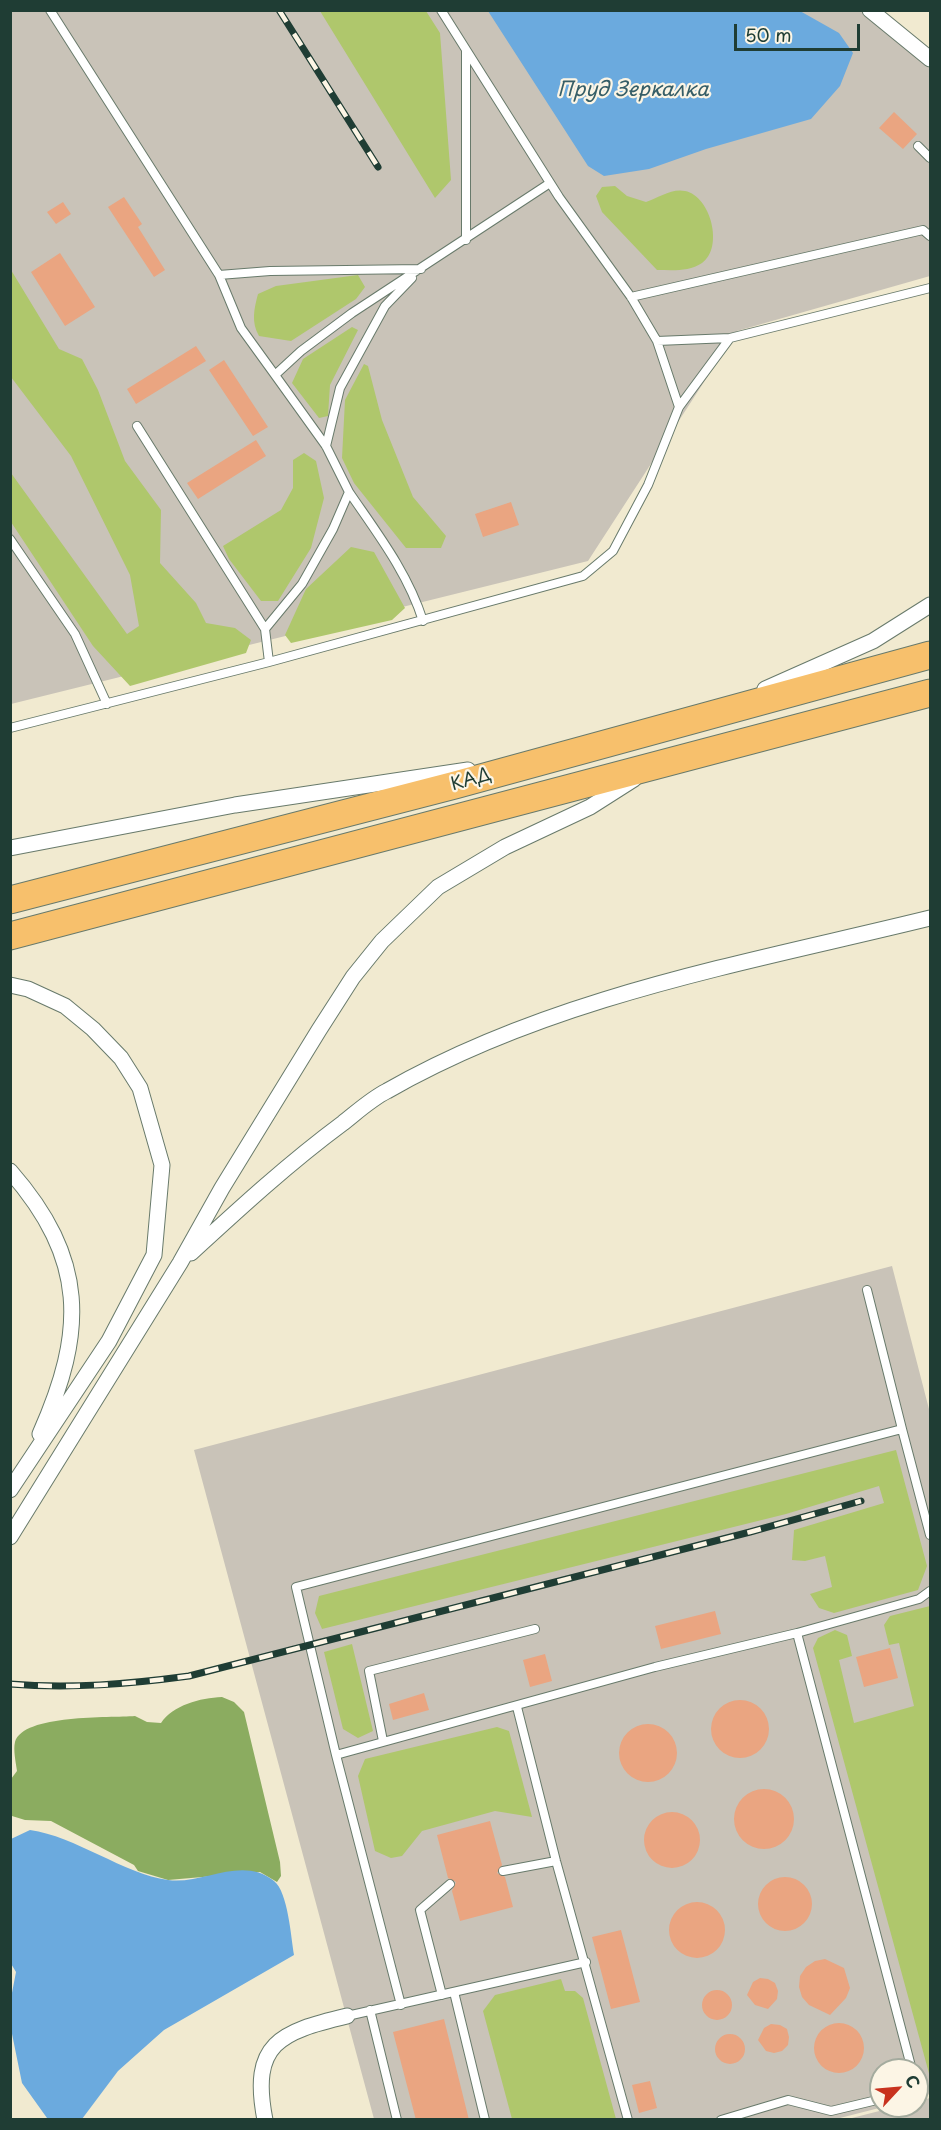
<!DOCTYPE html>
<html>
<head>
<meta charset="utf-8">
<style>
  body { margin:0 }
  #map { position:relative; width:941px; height:2130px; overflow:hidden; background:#f1ead0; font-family:"Playpen Sans",sans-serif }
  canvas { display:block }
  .frame { position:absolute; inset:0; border:12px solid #1f3d34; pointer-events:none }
  .north { position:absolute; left:869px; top:2058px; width:60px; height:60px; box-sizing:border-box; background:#fcf5e5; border:2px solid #a4ab9e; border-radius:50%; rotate:64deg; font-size:16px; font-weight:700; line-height:24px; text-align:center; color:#1f3d34 }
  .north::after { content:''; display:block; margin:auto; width:21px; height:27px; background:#c8321e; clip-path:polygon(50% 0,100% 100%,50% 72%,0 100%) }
  .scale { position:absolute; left:734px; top:24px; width:126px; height:27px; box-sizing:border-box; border:3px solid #1f3d34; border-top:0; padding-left:8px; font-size:18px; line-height:21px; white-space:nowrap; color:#1f3d34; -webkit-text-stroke:4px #fcf5e5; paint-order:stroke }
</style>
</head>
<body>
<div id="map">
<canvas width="941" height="2130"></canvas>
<div class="frame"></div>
<div class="north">С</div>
<div class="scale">50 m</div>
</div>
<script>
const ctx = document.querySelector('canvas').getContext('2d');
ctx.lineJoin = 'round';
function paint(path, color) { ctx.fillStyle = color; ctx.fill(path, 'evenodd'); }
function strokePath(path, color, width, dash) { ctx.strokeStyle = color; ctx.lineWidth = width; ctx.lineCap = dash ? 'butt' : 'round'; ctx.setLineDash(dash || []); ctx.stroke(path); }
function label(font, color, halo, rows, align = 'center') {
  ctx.font = font + ' "Playpen Sans",sans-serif'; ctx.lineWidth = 4.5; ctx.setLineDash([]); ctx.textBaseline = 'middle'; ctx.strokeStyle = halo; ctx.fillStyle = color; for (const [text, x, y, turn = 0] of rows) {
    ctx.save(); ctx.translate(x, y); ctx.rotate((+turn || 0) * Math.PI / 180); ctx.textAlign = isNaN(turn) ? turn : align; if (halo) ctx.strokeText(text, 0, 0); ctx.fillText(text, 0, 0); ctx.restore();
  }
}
paint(new Path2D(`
  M10,11H862L930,67V276L737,331L588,561L11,704Z
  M892,1266L930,1413V2094L917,2098V2070H881V2106H887L836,2119H374L194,1450Z
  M930,2098V2119H848L899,2106H917V2101Z`), '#c9c3b8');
paint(new Path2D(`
  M320,11H426L440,33L451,180L435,198Z
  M615,186L627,196L646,202C658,198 672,188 685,191C711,196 724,248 702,263C689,272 672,270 657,270L602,212L596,196L602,187Z
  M11,270L59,349L82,359L98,390L125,461L161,510L160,563L196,603L206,623L235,628L251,640L246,653L130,686L93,646L11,522V473L127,634L139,626L130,575L71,456L11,377Z
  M358,275L365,287L356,299L291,341L259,336C251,322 254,309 258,294L276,286Z
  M352,327L358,330L330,385L328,416L319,418L292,383L303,359Z
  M364,364L368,366L382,420L413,497L446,536L441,548H406L354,483L342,458L345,400Z
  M304,453L316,461L324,498L311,548L278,601H261L229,559L223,546L281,510L293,488V460Z
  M351,547L374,552L405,608L392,620L291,643L285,635L306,589Z
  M896,1450L927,1566L918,1590L834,1613L819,1608L810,1594L832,1587L825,1556L805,1561L792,1560L794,1530L884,1503L879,1486L786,1514L322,1629L315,1613L319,1596Z
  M930,1606V2077L813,1648L818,1638L835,1630L847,1635L852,1656L839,1660L854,1723L914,1706L899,1643L889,1645L884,1625L890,1616Z
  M352,1644L373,1731L358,1738L343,1729L324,1652Z
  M497,1727L509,1731L532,1817L495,1811L422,1831L402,1856L391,1858L375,1851L358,1776L365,1759Z
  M561,1979L565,1991H575L583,1998L616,2119H512L483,2011L495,1995Z`), '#afc76c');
paint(new Path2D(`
  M222,1697L234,1702L244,1712L280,1862L281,1876L277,1882L260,1872L168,1880L138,1871L134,1865L51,1821L25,1820L12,1816L11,1779L17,1771C16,1763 13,1750 15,1742C23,1714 110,1718 135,1716L147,1722L161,1723C173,1705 200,1698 222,1697Z`), '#8bac60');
paint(new Path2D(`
  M488,11H800L839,33L853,53L840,86L811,119L706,149L649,169L604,176L588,166Z
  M30,1830C75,1836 124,1874 168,1880C203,1885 242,1855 274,1881C288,1892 291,1937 294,1955L164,2030L118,2071L82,2119L47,2118L22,2083L11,2029V1998L16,1972L10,1962L11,1839Z`), '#6baade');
paint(new Path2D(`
  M894,112L917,134L903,149L879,128Z
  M124,197L142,224L138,227L165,270L154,277L108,207Z
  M63,202L71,214L56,224L47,212Z
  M60,253L95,307L65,326L31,272Z
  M196,346L206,361L136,404L127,389Z
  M224,360L268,427L253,436L209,370Z
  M256,440L266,456L198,499L187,483Z
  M511,502L519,525L483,537L475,514Z
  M715,1611L721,1634L661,1649L655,1626Z
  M890,1648L898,1678L864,1687L856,1657Z
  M545,1654L552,1681L530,1687L523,1660Z
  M424,1693L429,1710L393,1720L389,1704Z
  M711 1729a29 29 0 1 1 58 0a29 29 0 1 1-58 0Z
  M619 1753a29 29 0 1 1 58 0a29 29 0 1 1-58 0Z
  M734 1819a30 30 0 1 1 60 0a30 30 0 1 1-60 0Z
  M644 1840a28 28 0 1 1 56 0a28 28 0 1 1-56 0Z
  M490,1821L502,1865L497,1873L505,1877L513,1907L460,1921L452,1891L456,1882L448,1878L437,1835Z
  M758 1904a27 27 0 1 1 54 0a27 27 0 1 1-54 0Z
  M669 1930a28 28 0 1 1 56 0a28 28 0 1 1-56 0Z
  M621,1930L640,2002L611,2009L592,1937Z
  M825,1959L844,1968L850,1988L846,1998L830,2015L809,2005L802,1997L799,1987L800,1976L806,1967L815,1961Z
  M760,1978L768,1979L775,1983L778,1991L777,1999L768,2009L755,2005L747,1995L753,1982Z
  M702 2005a15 15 0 1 1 30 0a15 15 0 1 1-30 0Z
  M444,2019L469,2120H416L393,2032Z
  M814 2048a25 25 0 1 1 50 0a25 25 0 1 1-50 0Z
  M771,2024L780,2025L787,2029L789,2037L788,2045L782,2051L774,2053L766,2051L758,2040L764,2028Z
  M715 2049a15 15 0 1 1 30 0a15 15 0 1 1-30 0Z
  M650,2081L657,2108L639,2113L632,2085Z`), '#eaa581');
const service = new Path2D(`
  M50,10L219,275L241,328L275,375
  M441,10L559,197L631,297L657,341L730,338
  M918,146L930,158
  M466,240V51
  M219,275L270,271L421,269
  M631,297L923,230L930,236
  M657,341L679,407
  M137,426L265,629
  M326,446L340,388L385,306L412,278
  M349,492C377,533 408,573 423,621
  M10,539L75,634L107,704
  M269,662L265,629L302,584L333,529L349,492L326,446L275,375L301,351L352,313L550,183
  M10,728L269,662L583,576L613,551L648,485L679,407L730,338L930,288
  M867,1290L902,1429
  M517,1707L556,1861L628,2120
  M383,1741L369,1671L535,1629
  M336,1755L655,1667L797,1633
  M503,1871L556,1861
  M454,1992L485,2120
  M442,1995L420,1910L450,1884
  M401,2005L336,1755L296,1587L902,1429L930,1535
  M370,2010L397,2120
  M347,2016L586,1962
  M912,2070L797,1633L919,1599L930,1591
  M721,2120L788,2100L831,2111L881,2099`);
const minor = new Path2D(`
  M870,10L930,59
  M765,689L873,641L930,605
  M10,848L235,805L468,770
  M10,985L28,989L65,1006L93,1029L121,1058L140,1088L162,1165L154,1255L109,1341L10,1490
  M10,1171C87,1259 86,1331 40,1434
  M191,1253C240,1208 289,1163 343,1123C357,1112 371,1099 387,1091C553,996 747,963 930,918
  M10,1537L180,1263L222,1188L319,1030L353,977L382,941L438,887L505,847L590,807L634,779
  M265,2120C250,2043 280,2032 347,2016`);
const motorway = new Path2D(`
  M10,900L455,785L930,655
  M10,936L930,693`);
strokePath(service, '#687a6b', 10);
strokePath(minor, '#687a6b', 17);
strokePath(motorway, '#687a6b', 29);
strokePath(service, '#fff', 8);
strokePath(minor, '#fff', 15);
strokePath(motorway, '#f7c06c', 27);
const rail = new Path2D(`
  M279,10L378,167
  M10,1684C71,1689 129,1684 189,1676L750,1532L861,1501`);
strokePath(rail, '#1f3d34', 7);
strokePath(rail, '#fcf5e5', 4.5, [14]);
label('18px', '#1f3d34', '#fcf5e5', [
  ["КАД",471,780,-16]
]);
label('italic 20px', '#365e67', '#fcf5e5', [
  ["Пруд Зеркалка",633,90]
]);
</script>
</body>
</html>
